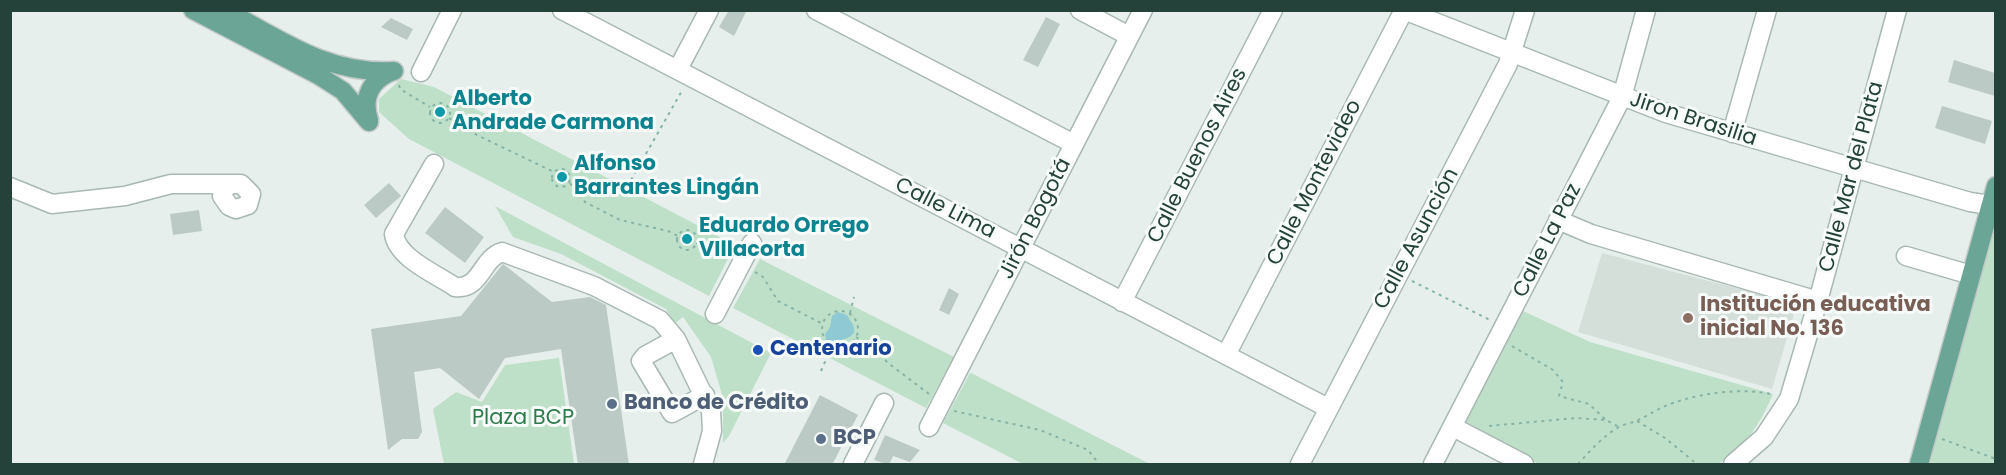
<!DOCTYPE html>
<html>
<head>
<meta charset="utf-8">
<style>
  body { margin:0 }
  #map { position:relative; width:2006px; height:475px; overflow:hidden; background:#e6efeb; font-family:Poppins,sans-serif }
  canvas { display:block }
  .frame { position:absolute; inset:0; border:12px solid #24423a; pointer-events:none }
</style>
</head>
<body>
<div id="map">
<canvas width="2006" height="475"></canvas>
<div class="frame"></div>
</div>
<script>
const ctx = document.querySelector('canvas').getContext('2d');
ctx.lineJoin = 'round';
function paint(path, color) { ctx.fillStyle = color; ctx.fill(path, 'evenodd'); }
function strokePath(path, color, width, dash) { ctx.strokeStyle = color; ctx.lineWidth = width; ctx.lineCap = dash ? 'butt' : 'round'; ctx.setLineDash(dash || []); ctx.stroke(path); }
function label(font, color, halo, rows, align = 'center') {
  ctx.font = font + ' Poppins,sans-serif'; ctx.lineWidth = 6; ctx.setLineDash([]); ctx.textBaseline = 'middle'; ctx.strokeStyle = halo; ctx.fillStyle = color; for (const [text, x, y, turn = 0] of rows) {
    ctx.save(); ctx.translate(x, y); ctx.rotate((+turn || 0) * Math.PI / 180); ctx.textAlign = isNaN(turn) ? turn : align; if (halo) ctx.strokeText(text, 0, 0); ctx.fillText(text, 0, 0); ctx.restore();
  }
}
paint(new Path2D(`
  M1602,253L1797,304L1772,389L1578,332Z`), '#d4dfda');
paint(new Path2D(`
  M401,79L434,87L735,245L709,296L409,139L379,112V99Z
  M495,206L771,353L729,436L723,443V398L711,357L683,317L674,324L666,309L561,254L513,237Z
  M1995,224V464H1930L1940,420Z
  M760,259L954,357L926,408L733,308Z
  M1523,311L1590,342L1773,394C1761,422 1745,449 1718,464H1539L1466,422Z
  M559,358L574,464H444L433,409L456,392L482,402L505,365Z
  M970,373H971L1150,464H1023L943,423Z`), '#bfe0c8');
paint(new Path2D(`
  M838,312L847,315C849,319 854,325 854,329C856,339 836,341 829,342L826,340L825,334L830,327L832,316Z`), '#8ec9d4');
paint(new Path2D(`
  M729,10H747L734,36L719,27Z
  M1046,17L1060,24L1038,67L1023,60Z
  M391,18L413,29L407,40L381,27Z
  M1954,60L1995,73V96L1948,82Z
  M1942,106L1992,121L1985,144L1935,128Z
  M389,183L401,196L376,218L364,205Z
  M445,207L484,237L465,263L425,233Z
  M199,210L202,231L173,235L170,214Z
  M503,264L552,302L590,297L606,305L629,465H578L561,349L505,358L479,399L440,368L414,372L422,432L418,439H402L388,450L371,329L461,316Z
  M949,288L959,294L949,315L939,310Z
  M820,395L858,415L832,465H784Z
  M885,435L920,450L910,462L893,456L889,465L874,460Z`), '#bbcac4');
const minor = new Path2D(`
  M562,10L1328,408
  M816,10L1074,144
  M1080,10L1129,36
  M1404,10L1666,113L1970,202L1990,205
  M678,69L709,10
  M421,72L452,10
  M1732,133L1767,10
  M434,164L394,234C397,258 436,274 455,287C481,290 481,259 502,252L594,286L660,320L676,339L711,411L712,431L703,464
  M10,187L52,204L125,196L171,184H241L251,194L248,205L236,209L229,206L222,196L227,184
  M1558,220L1591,234L1818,301
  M1906,256L1971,275
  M1122,302L1273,10
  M715,314L752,243
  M676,339L645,356L641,361L672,413L705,395
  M1226,355L1404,10
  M929,427L1143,10
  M1453,427L1524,464
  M853,464L884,403
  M1300,464L1508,64L1525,10
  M1433,464L1622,97L1646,10
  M1733,464L1764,437L1789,399L1818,301L1897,10`);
const major = new Path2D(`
  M193,10L318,75L343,91L369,122
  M225,10C281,40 328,75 394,71
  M369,120C362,98 370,80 393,71
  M1919,464L1996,186`);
strokePath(minor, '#a8b8b2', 21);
strokePath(major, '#c2cac8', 21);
strokePath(new Path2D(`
  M399,85L400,89L430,107
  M430 113a10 10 0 1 1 20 0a10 10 0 1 1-20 0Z
  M449,118L477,135L554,172
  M552 178a9 9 0 1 1 18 0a9 9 0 1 1-18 0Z
  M631,180L683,89
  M570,183L585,202L620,220L668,231L678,236
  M677 240a10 10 0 1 1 20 0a10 10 0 1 1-20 0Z
  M696,243L726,257
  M755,272L763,277L778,301L823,324
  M1412,281L1490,320
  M822 329a18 18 0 1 1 36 0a18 18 0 1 1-36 0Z
  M850,313L854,297
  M856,337L873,347L888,363L929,394
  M1512,346L1553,370L1563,382L1559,396L1589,404L1606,420
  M821,371L832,346
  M954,411L1040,430L1088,450L1099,464
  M1637,421L1665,438L1697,464
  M1489,426L1576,418L1606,420L1619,427
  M1942,439L1996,459
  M1578,464C1590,451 1603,436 1619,427C1624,424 1631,423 1636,421C1645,417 1653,412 1661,408C1690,394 1743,386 1774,395`), '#86b3a5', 2, [3, 4.5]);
strokePath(minor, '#fff', 18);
strokePath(major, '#6aa596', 18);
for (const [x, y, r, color] of [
  [440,112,6,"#0f9aa8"],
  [562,177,6,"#0f9aa8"],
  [687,239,6,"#0f9aa8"],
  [1688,318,6,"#8d6e63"],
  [758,350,6,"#1a4fb4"],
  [612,404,6,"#5c6f8a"],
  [821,439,6,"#5c6f8a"]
]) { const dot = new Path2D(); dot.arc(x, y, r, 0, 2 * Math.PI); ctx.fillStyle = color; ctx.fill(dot); strokePath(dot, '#f7fbf9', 2); }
label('bold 21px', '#0d838f', '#f7fbf9', [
  ["Alberto",452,100],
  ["Andrade Carmona",452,124],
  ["Alfonso",574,165],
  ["Barrantes Lingán",574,189],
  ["Eduardo Orrego",699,227],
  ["VIllacorta",699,251]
], 'left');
label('21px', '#24423a', '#f7fbf9', [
  ["Jiron Brasilia",1693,120,18],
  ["Calle Buenos Aires",1198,156,-63],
  ["Calle Mar del Plata",1852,177,-75],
  ["Calle Montevideo",1315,183,-63],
  ["Calle Lima",945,209,27],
  ["Jirón Bogotá",1036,219,-63],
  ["Calle Asunción",1417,239,-62],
  ["Calle La Paz",1548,241,-63]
]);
label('bold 21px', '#785e54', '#f7fbf9', [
  ["Institución educativa",1700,306],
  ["inicial No. 136",1700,330]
], 'left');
label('bold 21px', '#164399', '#f7fbf9', [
  ["Centenario",770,350]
], 'left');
label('bold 21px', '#4e5e75', '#f7fbf9', [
  ["Banco de Crédito",624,404],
  ["BCP",833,439]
], 'left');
label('21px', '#2d7a4b', '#f7fbf9', [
  ["Plaza BCP",523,419]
]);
</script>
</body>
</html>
